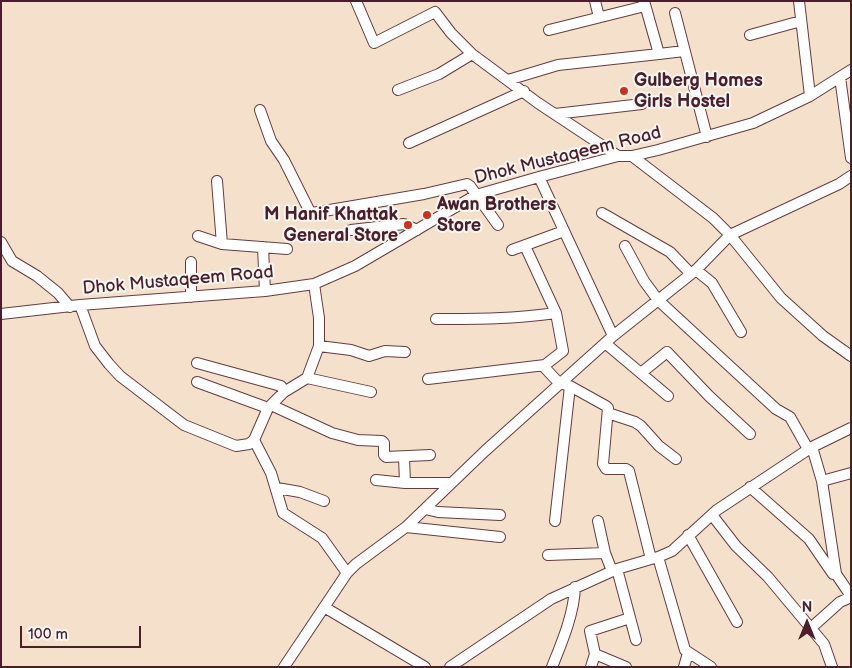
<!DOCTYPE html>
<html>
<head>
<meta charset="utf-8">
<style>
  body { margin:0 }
  #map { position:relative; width:852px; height:668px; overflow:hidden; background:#f5e1cb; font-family:"Balsamiq Sans",sans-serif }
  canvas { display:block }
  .frame { position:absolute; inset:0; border:2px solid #4a1f2b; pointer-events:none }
  .north { position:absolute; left:782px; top:598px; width:50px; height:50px; -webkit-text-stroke:4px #f6f6f2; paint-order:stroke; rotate:0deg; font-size:14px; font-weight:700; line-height:20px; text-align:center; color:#4a1f2b }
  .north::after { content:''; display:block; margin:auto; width:18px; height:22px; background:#4a1f2b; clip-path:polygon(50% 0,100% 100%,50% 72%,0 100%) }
  .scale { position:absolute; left:20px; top:626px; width:121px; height:22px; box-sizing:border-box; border:2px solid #4a1f2b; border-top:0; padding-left:6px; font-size:15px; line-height:18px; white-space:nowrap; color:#4a1f2b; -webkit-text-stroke:4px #f6f6f2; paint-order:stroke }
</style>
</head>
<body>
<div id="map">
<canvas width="852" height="668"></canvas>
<div class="frame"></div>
<div class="north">N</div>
<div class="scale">100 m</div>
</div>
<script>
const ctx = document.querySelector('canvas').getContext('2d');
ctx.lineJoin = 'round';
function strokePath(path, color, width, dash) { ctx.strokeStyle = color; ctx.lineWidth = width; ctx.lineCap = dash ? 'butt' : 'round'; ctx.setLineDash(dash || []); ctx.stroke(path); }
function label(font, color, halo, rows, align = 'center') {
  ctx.font = font + ' "Balsamiq Sans",sans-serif'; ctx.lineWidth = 4; ctx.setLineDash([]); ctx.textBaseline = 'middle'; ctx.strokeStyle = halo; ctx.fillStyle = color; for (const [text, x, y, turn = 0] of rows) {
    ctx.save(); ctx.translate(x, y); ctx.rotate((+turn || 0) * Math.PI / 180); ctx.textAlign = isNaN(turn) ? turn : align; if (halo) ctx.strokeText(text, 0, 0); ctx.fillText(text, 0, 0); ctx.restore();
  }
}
const minor = new Path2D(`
  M356,1L374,43L435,12L451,33L472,54L538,103L618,156
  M595,1L599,17
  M799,1L810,96
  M675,13L707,137
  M549,30L645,6
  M750,35L801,21
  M659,54L684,51
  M840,77L851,158
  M508,80L558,65L659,54L644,1
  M398,90L439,74L472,54
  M260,110L271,141L284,160L309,210L312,213L424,194L467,184L470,186L498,225
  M555,114L642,104
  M409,143L524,91
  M632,156L713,218L730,235L781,298L823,336L851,356
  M539,177L613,336
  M217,181L222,244
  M602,213L670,252L691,274
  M351,230L404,224L417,230
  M198,236L222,244L287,249
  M1,242L12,261L37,276L58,293L70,307
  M525,246L556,313L563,351L545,365V368L559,383L570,386L555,521
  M625,246L644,281L658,300L776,409L790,417L808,449
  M263,247L265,291
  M512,250L564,231
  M191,262V297
  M696,270L730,235L839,184L851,176
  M80,305L95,346L109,364L120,376L184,425L236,446L249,444L254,440L268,408L284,392L307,378L319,346V318L314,284
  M1,314L80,305L265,291L314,284L355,266L476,195L539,177L618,156H632L658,150L753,123L810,96L851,70
  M436,319C476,319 515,319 556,313
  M605,343L668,396
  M319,346L351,350L369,356L385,351L405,352
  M197,363L281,386L284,392
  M641,373L667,352L709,396L750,434
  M307,378L371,392
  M428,379L545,365
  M197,382L268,408
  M570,386L606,406L608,408L603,464L606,469H626L629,471L651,559L658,557L685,650L711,667
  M271,405L332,433L358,440L382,441L384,443V455L386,457L430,455
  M608,413L635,422L641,426L659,446L676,459
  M851,428L812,447L822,481L836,574L851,596
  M254,440L271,473L283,513L322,538L347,573
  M404,457L405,483
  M376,480L405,483H451
  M822,481L851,473
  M750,487L809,539L833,574H836
  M277,488L300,492L324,501
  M425,509L438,512L500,515
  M712,515L736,546L768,577L824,644L832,667
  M598,521L605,553L612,571
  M406,527L500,537
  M688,535L737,622
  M548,555L605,553
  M658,557L672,551L717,510L812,447
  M617,569L636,640
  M324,607L425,667
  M811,628L840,602L851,597
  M284,667L347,573L356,564L406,527L485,451L613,336L696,270L712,283L741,332
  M450,667L551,599L617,569L651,559
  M552,667C562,642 574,614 575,587
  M591,667L595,654
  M626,667L595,654L590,631L630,618
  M684,667L688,653`);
strokePath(minor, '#643c43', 12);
strokePath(minor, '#fff', 10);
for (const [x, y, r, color] of [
  [624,91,5,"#c8321e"],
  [427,215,5,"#c8321e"],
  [408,225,5,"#c8321e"]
]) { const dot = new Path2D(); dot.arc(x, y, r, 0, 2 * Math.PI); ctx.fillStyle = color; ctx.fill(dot); strokePath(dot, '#f6f6f2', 2); }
label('bold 18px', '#4a1f2b', '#f6f6f2', [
  ["Gulberg Homes",634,81],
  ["Girls Hostel",634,102],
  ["Awan Brothers",437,205],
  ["Store",437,226],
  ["M Hanif Khattak",398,215,"right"],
  ["General Store",398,236,"right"]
], 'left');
label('18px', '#4a1f2b', '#f6f6f2', [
  ["Dhok Mustaqeem Road",568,156,-14],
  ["Dhok Mustaqeem Road",178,281,-5]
]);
</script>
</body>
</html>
